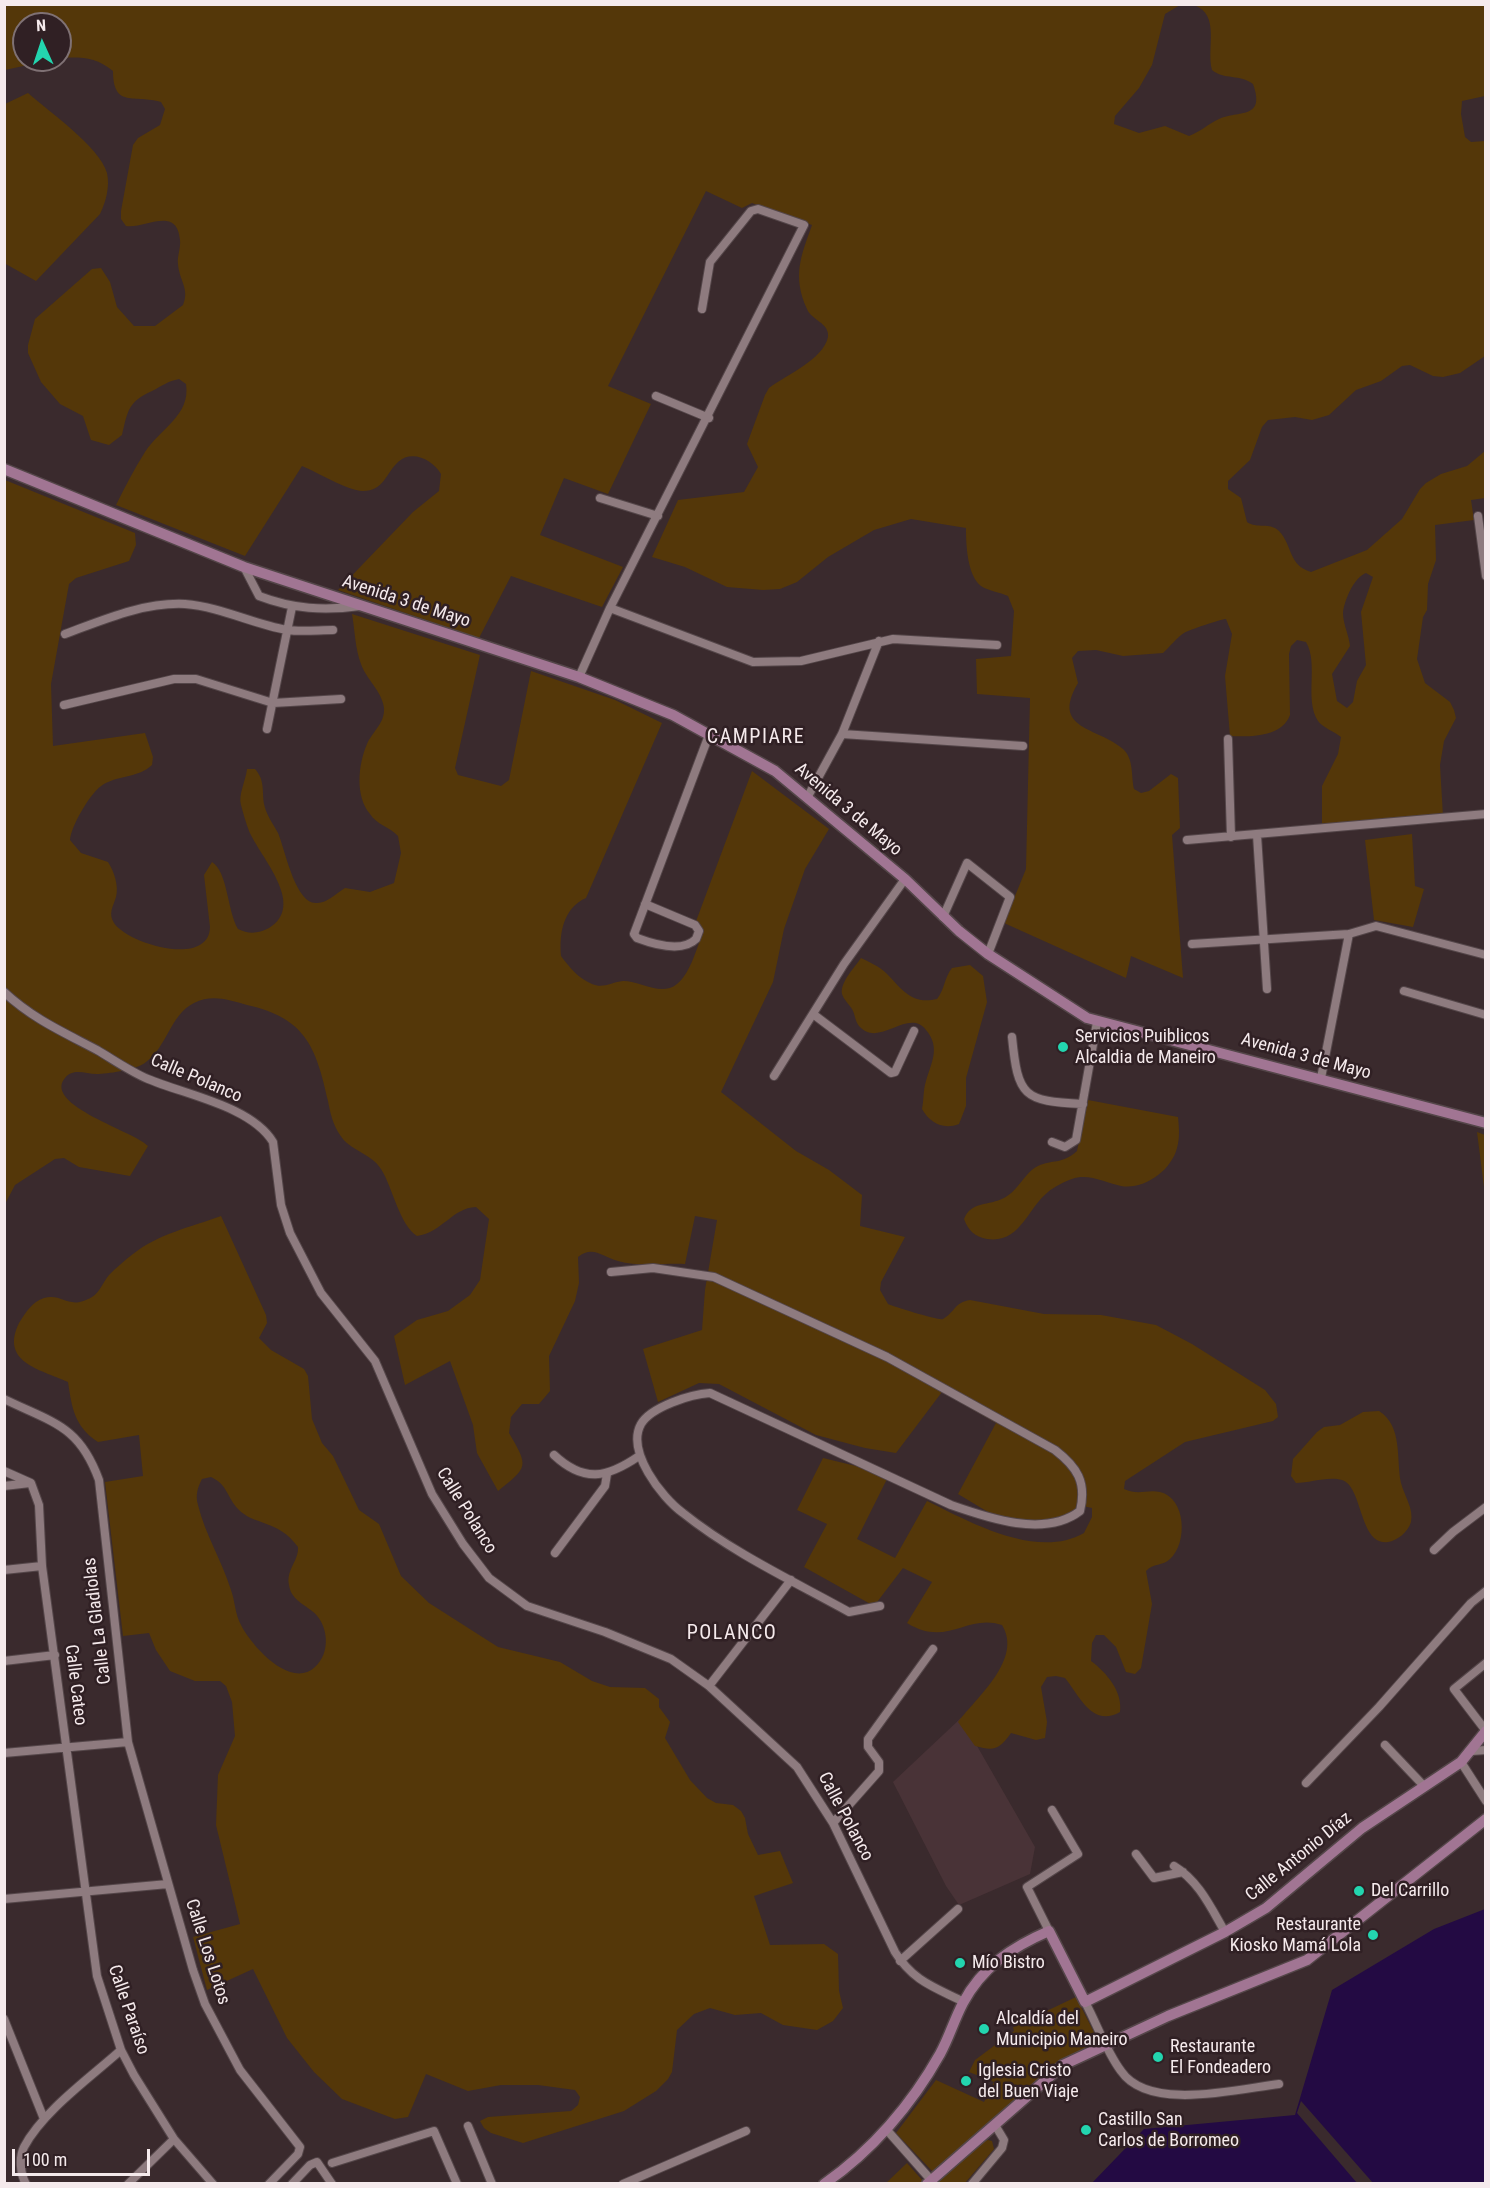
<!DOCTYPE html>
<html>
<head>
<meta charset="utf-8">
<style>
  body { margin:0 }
  #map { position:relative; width:1490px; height:2188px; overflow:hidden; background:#3a2a2d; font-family:"Roboto Condensed",sans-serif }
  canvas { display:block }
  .frame { position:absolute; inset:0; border:6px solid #f5eaec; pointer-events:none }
  .north { position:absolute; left:12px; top:12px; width:60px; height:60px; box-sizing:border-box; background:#302024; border:2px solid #7f7174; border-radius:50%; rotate:357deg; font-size:16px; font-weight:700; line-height:24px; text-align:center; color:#f5eaec }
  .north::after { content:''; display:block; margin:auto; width:21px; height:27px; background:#23d5af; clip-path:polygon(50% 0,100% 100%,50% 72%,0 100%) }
  .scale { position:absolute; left:12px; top:2149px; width:138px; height:27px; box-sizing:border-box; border:3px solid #f5eaec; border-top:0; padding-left:8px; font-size:18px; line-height:21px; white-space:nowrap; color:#f5eaec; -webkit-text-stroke:4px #302024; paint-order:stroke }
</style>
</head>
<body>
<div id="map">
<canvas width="1490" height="2188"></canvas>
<div class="frame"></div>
<div class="north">N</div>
<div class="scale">100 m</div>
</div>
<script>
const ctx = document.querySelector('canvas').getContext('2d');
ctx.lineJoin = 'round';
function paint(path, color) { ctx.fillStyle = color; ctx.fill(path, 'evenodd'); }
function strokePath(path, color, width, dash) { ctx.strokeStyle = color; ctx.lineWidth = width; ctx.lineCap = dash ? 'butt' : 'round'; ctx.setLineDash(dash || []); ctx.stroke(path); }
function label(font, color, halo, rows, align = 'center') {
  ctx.font = font + ' "Roboto Condensed",sans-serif'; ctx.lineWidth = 5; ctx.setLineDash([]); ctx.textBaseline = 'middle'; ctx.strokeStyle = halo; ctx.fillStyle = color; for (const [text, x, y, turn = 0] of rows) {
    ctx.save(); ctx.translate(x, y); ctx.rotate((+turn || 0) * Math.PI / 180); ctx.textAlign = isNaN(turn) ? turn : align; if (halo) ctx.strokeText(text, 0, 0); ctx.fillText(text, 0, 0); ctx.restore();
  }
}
paint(new Path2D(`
  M961,1718L1035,1847L1030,1874L959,1905L946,1886L893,1782Z`), '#493337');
paint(new Path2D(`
  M5,5H1180L1165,14L1152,65L1139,88L1115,116L1114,124L1139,133L1165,126L1189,136C1200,132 1208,124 1219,119C1238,110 1266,120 1253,84C1240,74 1224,80 1212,70C1206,48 1221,15 1194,5H1485V96L1462,101L1461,114L1465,137L1471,142L1485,141V356L1460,373L1443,377L1433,376L1410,365L1402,366L1381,381L1356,390L1329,415L1312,420L1295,417L1268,420L1262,427L1250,460L1228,481V489L1241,498L1247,522C1257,529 1270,522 1279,531C1293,546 1288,565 1311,572L1367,550L1402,519L1420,489L1426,483L1441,474L1467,466L1485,451V498L1471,500L1474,520L1435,525L1436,560L1428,584L1427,610L1423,617L1417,659L1425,683L1450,702L1454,710L1456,718L1444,741L1440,765L1443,816L1322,827V786L1338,754L1341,737C1334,731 1323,728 1318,721C1304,699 1319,664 1306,642L1297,640L1291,646L1289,654L1290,715C1282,737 1251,737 1230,736L1225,676L1232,634L1226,619C1221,619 1189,630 1184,633C1176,638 1170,647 1163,653L1123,656L1096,650L1078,651L1072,658L1078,683C1050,730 1098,727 1123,749C1134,759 1131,776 1134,789L1141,793L1149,791L1171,774L1178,778L1180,828L1172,835L1183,978L1131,956L1126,978L1004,923L1026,869L1030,698L977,694L976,659L1011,656L1014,611L1008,596C1000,592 988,591 981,586C967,575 966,544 966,528L911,519L874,530L828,557L797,582L780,589L763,590L727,587L685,567L652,557L678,500L744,492L758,467L747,444L765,395L769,388C786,375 823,360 828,337C830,323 811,320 807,309C792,276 801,256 812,225L752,203L742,208L706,191L608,386L651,404L608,494L564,478L540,535L623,567L602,607L511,576L479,638L338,590L413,512L439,491L441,474C433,460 412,449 398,462C386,473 384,491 363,491C346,490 319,473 302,466L245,556L116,505C125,487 134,469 145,452C160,429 191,415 186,384L179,379C168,381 162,386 152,391C128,402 128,410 122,435L109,445L91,440L83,416L60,404L41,382L28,353V345L35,319L92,269L101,268L110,282L117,307L134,326H155L183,305C190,289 179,280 178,264C177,256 181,248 180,240C177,205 145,229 126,226L121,219V211L133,145L138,138L160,125L165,109L161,102C135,94 113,109 113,71C96,57 81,57 60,58V24H24V60H51L5,70ZM1366,573L1373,577L1361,612L1366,665L1357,681L1353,702L1347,708L1337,701L1332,674L1350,646C1349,635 1343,624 1343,613C1344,601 1354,577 1366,573Z
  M28,93C48,111 100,147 107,173C110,186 106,202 100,214L36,281L4,263L5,104Z
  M5,480L135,533L136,545L129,561L76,578L69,584L51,684L53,746L145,733L153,757L152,765C138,778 120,775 104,784C91,791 71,826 70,840L81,853L108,862C114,871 119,886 116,897C113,907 108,913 114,923C128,944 209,968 210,927L204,875L212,862C228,872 227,910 238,929C248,934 258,934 269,928C307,905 260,857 249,831C246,823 243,813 241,805C238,795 246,780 247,769H255C265,780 262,791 264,804C266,814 273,824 278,833C285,849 295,903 316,903C326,904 337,893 345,888L370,892L394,883L401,853L398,836C390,827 377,825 370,814C355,796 358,765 367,744C373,731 385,723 384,708C382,691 366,679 361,664C355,648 355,631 352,614L480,655L455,768L458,775L501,786L509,780L531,671L615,700L662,723L586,898C563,908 559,934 561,956C570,968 578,978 592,984C603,989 612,982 623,981C641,981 661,997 677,984C691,973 697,946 704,930L695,924L752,771L829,829L805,869L784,929L773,982L721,1092L796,1151L829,1170L862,1195L860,1226L905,1237L881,1282L880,1290L888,1304C895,1307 940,1321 943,1319C954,1313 955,1302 970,1300L1044,1314L1101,1315L1156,1325L1192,1344L1265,1390L1276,1404L1278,1417L1273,1421L1185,1442L1125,1481L1124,1489C1139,1496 1147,1489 1160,1492C1186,1498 1188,1543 1170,1559C1163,1566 1153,1563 1146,1571L1152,1604L1141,1668L1135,1674L1126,1672L1116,1647L1104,1635H1096L1092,1643L1091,1661C1107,1673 1123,1692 1120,1712C1092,1728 1079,1695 1065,1678L1056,1676L1047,1677L1041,1687L1047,1722L1045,1738L1036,1740L1011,1733C999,1750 994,1751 975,1746L958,1722C977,1697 1023,1659 1002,1625C967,1613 947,1648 907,1623L932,1582L903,1568L874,1606L804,1567L827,1524L797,1510L823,1458L868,1469L888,1477L857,1539L895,1558L927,1501C970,1522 1037,1560 1084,1533L1092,1517V1508L1083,1506L1051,1522L1016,1520L988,1512L958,1494L996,1423L942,1392L896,1453L865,1448L816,1435L719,1384L699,1383L658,1402L643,1349L702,1330L705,1290L717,1220L695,1216L685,1264C664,1263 638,1267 618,1261C602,1257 593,1245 578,1257L579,1283L575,1301L549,1356L550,1391L539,1404H522L511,1417L509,1433C529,1467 528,1467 498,1491L477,1453L473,1425L450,1361L405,1385L394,1336L417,1320L448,1311L470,1295L480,1280L489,1219L476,1207C452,1208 443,1232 417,1236C399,1224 393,1188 381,1169C371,1153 350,1151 340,1135C333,1125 330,1112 328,1101C316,1046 305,1018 247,1005C229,1000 212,994 194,1003C170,1015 167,1047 146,1062C137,1070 111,1073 99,1074C87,1075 74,1067 65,1078C42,1105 136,1132 148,1146L130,1176L79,1167L64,1158L55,1159L15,1185L5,1204Z
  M1412,834L1415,886L1424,889L1413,927L1374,920L1365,840Z
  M861,958C869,962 879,966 886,973C902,989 911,1005 937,999C945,989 944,978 952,968L970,965L983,976L987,1002L966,1078V1106L959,1124C943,1130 930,1123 922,1109C924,1100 923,1090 926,1081C931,1063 941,1048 926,1030C908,1007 879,1049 859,1026C855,1021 855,1014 852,1009C849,1004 844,1000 842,994C840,982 855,967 861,958Z
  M1088,1100L1178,1117C1179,1127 1180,1138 1177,1148C1171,1171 1144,1190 1121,1186C1105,1183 1089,1173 1072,1179C1065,1181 1054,1187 1048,1192C1027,1209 1020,1244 987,1239C975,1237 968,1230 964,1219C971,1201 989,1206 1004,1198C1018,1191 1025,1172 1038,1166C1053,1159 1061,1165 1077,1151Z
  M1477,1132L1485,1135V1195Z
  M221,1216L266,1315L267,1323L259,1338L271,1350L304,1369L308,1376L312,1419L322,1443L333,1456L359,1510L379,1524L401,1576L429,1603L498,1647L560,1662L592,1681L610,1687L645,1688L659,1699V1707L670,1722L665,1738L690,1780L707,1798L716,1803L733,1805L741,1811L745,1818L748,1834L758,1855L780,1851L793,1883L754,1896L770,1945L824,1944L838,1954L839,1991L843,2008L833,2021L817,2030L783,2025L761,2013L735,2015L710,2008L694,2014L677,2030L672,2072L668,2079L656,2091L624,2111L523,2143L491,2133L484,2128L480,2121L488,2117L571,2111L578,2105L580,2097L575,2090L538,2085H501L468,2091L426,2074L408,2117L395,2119L342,2099L314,2072L287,2038L253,1969L207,1990L193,1937L240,1924L216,1825L218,1775L235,1736L232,1702L226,1686L220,1681H195L170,1671L156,1650L149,1633L123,1636L105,1482L143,1476L139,1435L98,1442C74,1426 72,1408 68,1382C39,1369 0,1362 19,1323C26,1312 32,1302 44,1298C64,1293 68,1311 92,1297C100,1292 103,1282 109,1275C116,1268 125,1260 133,1254C158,1234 191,1227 221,1216ZM211,1477C227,1484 227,1497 238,1509C254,1526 278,1519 298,1547C299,1561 286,1569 289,1585C291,1599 302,1603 312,1611C329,1624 331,1653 315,1667C290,1690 251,1645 241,1625C235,1614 235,1601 231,1590C222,1561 205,1534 198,1505C195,1495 198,1487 202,1479Z
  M1379,1411C1403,1426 1396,1459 1401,1483C1404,1495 1414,1509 1411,1522C1408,1532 1397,1541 1388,1542C1359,1546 1363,1486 1342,1480C1328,1476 1310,1483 1296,1483L1291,1476L1293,1459L1317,1432L1324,1427L1340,1425L1363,1412Z
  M1076,1997L1099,2042L1058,2064L933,2172L896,2133L936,2080L984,2102L994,2082L969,2072L975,2060L1014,2031L1013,2027Z
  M988,2140L992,2141L994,2149L965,2183L936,2184L983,2141Z
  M907,2163L923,2181L920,2183L885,2184Z`), '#543709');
paint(new Path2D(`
  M1485,1909V2183L1091,2184L1144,2129L1295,2115L1332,1990L1434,1929Z`), '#230a43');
paint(new Path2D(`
  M1301,2101L1373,2183H1357L1297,2113Z`), '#3a2a2d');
const street = new Path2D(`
  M656,396L709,418
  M600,498L658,516
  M1478,516L1486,576
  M244,567L259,596C293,609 324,611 360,606
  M610,608L753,662L801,661L893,639L997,645
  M65,634C103,620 144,602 185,604C221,607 253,624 287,630C302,632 319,630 333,630
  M579,677L610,608L804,225L758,209L751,211L710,262L702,309
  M64,705L174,679H196L273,703L341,699
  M267,729L292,607
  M842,734L1023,746
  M1228,739L1231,837
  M807,798L842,734L879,641
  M1257,835L1267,989
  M1187,840L1486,814
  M645,904L695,925L699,931L696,939C682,953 653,944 637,938L634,934C659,867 684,801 709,735
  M943,917L967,863L1010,897L988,954
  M1192,944L1349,934L1376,926L1486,955
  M1404,991L1486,1015
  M4,992C33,1019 63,1032 97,1050C114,1060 131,1072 148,1079C186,1095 251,1106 273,1142L281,1205L290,1233L321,1293L375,1361L432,1494L463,1544L489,1578L527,1606L605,1632L671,1659L709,1686L797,1767L833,1823L895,1952C913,1981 934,1987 964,2002
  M813,1014L891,1073L895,1072L914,1031
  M1012,1037C1018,1097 1023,1101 1083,1104
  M774,1076L844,964L905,879
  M1321,1078L1349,934
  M1052,1142L1065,1147L1076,1140L1097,1022
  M611,1272L653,1268L714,1277L887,1357L1055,1450C1077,1467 1087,1482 1080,1511C1045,1538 988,1518 951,1505L710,1393C691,1394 651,1407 641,1424C626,1451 661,1497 683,1513C733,1553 793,1581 849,1612L880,1606
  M4,1399C53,1423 79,1425 99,1480L128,1742L193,1970L205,2004L240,2070L300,2147L298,2154L269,2184
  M554,1455C584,1483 607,1478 639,1456
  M4,1471L31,1483L39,1505L42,1566L97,1976L121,2050L134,2075L174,2139L213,2184
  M4,1486L30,1483
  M1434,1550L1453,1532L1486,1507
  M555,1553L605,1486L607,1474
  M4,1570L42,1566
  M4,1661L55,1655
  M1486,1663L1454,1689L1486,1731
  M709,1686L791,1580
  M1385,1745L1423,1785
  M1472,1751L1486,1750
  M4,1753L128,1742
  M1461,1762L1486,1801
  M1306,1783L1379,1707L1471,1603L1486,1591
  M833,1823L879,1771V1762L868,1747V1739L933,1649
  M1136,1854L1154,1878L1183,1872
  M1174,1866C1199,1881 1211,1908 1225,1932
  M4,1899L168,1884
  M1049,1931L1027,1887L1078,1854L1052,1810
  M900,1961L958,1909
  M1085,2002C1097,2024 1106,2051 1121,2071C1149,2112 1238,2089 1279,2084
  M4,2019L44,2119
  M468,2126L492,2184
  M886,2129L931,2180
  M332,2163L434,2131L457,2184
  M26,2184C20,2174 19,2157 24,2147C43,2111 91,2077 121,2050
  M128,2184L174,2139
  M292,2184L310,2165L317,2162L332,2184
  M623,2184L746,2131
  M972,2184L1002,2148L1004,2140L995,2125`);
const secondary = new Path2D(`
  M4,469L244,567L579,677L673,715L775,771L905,879L959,931L988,954L1087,1018L1486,1123
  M824,2184C872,2151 912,2104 940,2054C949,2038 954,2020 963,2003C982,1967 1012,1947 1049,1931L1085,2002L1225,1932L1266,1908L1362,1828L1461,1762L1486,1731
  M927,2184L1063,2065L1168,2016L1307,1960L1486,1819`);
strokePath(street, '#544649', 10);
strokePath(secondary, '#544649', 13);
strokePath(street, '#8e7b7f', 8);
strokePath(secondary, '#a17593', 10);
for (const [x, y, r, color] of [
  [1063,1047,6,"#23d5af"],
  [1359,1891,6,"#23d5af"],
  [1373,1935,6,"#23d5af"],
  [960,1963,6,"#23d5af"],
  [984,2029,6,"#23d5af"],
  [1158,2057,6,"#23d5af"],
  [966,2081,6,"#23d5af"],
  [1086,2130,6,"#23d5af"]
]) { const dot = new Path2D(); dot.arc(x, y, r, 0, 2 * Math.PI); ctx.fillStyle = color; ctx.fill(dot); strokePath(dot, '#302024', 2); }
label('18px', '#f5eaec', '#302024', [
  ["Avenida 3 de Mayo",406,602,18],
  ["Avenida 3 de Mayo",848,810,40],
  ["Avenida 3 de Mayo",1306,1057,15],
  ["Calle Polanco",196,1079,23],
  ["Calle Polanco",466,1511,58],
  ["Calle La Gladiolas",98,1621,-97],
  ["Calle Cateo",75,1685,83],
  ["Calle Polanco",845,1817,62],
  ["Calle Antonio Díaz",1299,1857,-39],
  ["Calle Los Lotos",207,1952,72],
  ["Calle Paraíso",128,2010,71]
]);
label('18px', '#f5eaec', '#302024', [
  ["Servicios Puiblicos",1075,1037],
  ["Alcaldia de Maneiro",1075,1058],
  ["Del Carrillo",1371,1891],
  ["Restaurante",1361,1925,"right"],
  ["Kiosko Mamá Lola",1361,1946,"right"],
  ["Mío Bistro",972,1963],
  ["Alcaldía del",996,2019],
  ["Municipio Maneiro",996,2040],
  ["Restaurante",1170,2047],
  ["El Fondeadero",1170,2068],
  ["Iglesia Cristo",978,2071],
  ["del Buen Viaje",978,2092],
  ["Castillo San",1098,2120],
  ["Carlos de Borromeo",1098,2141]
], 'left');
ctx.letterSpacing = '1.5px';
label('20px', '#f5eaec', '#302024', [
  ["CAMPIARE",756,738],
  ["POLANCO",732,1634]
]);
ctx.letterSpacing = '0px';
</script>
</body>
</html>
